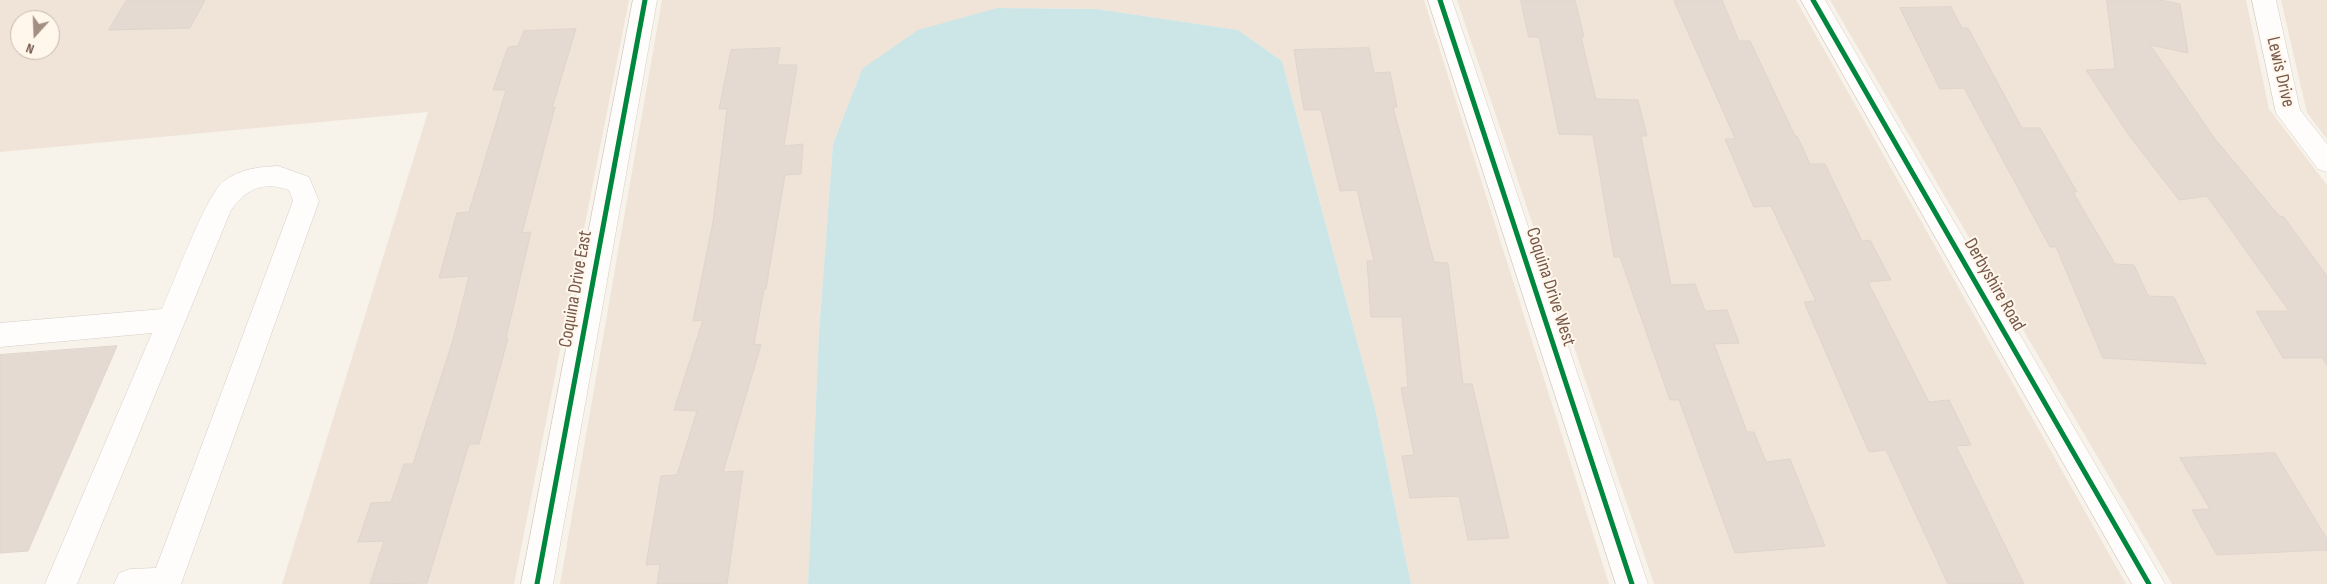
<!DOCTYPE html>
<html>
<head>
<meta charset="utf-8">
<style>
  body { margin:0 }
  #map { position:relative; width:2327px; height:584px; overflow:hidden; background:#f7f2ea; font-family:"Sofia Sans Condensed",sans-serif }
  canvas { display:block }
  .north { position:absolute; left:10px; top:10px; width:50px; height:50px; box-sizing:border-box; background:#fff7ec; border:1px solid #c8b7ab; border-radius:50%; rotate:200deg; font-size:14px; font-weight:700; line-height:20px; text-align:center; color:#76584a }
  .north::after { content:''; display:block; margin:auto; width:18px; height:22px; background:#a38e82; clip-path:polygon(50% 0,100% 100%,50% 72%,0 100%) }
</style>
</head>
<body>
<div id="map">
<canvas width="2327" height="584"></canvas>
<div class="north">N</div>
</div>
<script>
const ctx = document.querySelector('canvas').getContext('2d');
ctx.lineJoin = 'round';
function paint(path, color) { ctx.fillStyle = color; ctx.fill(path, 'evenodd'); }
function strokePath(path, color, width, dash) { ctx.strokeStyle = color; ctx.lineWidth = width; ctx.lineCap = dash ? 'butt' : 'round'; ctx.setLineDash(dash || []); ctx.stroke(path); }
function label(font, color, halo, rows, align = 'center') {
  ctx.font = font + ' "Sofia Sans Condensed",sans-serif'; ctx.lineWidth = 4; ctx.setLineDash([]); ctx.textBaseline = 'middle'; ctx.strokeStyle = halo; ctx.fillStyle = color; for (const [text, x, y, turn = 0] of rows) {
    ctx.save(); ctx.translate(x, y); ctx.rotate((+turn || 0) * Math.PI / 180); ctx.textAlign = isNaN(turn) ? turn : align; if (halo) ctx.strokeText(text, 0, 0); ctx.fillText(text, 0, 0); ctx.restore();
  }
}
paint(new Path2D(`
  M0,0H629L514,584H282L428,112L0,152ZM20,20H50V50H20Z
  M662,0H1424L1609,584H1411L1375,408L1282,61L1238,30L1097,9L997,8L862,69L833,144L819,332L808,584H560Z
  M1457,0H1796L2126,584H1654Z
  M1830,0H2246L2269,109L2327,185V584H2172Z
  M2281,0H2327V139L2307,113Z`), '#f0e4d8');
paint(new Path2D(`
  M997,8L1097,9L1238,30L1282,61L1375,408L1411,584H808L819,332L833,144L862,69L918,30Z`), '#cce6e7');
const building = new Path2D(`
  M127,0H205L190,28L109,30Z
  M1521,0H1575L1584,37H1581L1596,99L1638,100L1647,136H1641L1671,285L1695,284L1705,311L1727,310L1739,343L1714,344L1747,432H1754L1766,462L1790,459L1825,546L1735,553L1679,400H1670L1620,257H1614L1593,135L1559,134L1539,37H1529Z
  M1674,0H1722L1739,41H1750L1795,136H1797L1810,164H1825L1862,241L1870,240L1891,280L1868,282L1929,402L1949,400L1971,445L1956,446L2024,584H1948L1886,450L1869,452L1804,302L1816,301L1771,206L1754,207L1725,139H1735Z
  M2107,0H2160L2180,4L2188,53L2150,45L2215,139L2280,217L2283,216L2327,276V365L2322,358H2283L2256,311H2289L2207,196L2179,200L2128,134L2086,70L2115,69Z
  M1951,7L1962,28H1968L2022,128H2040L2077,192H2073L2115,264L2134,265L2148,296L2174,297L2206,364L2103,358L2056,247H2050L1964,88L1940,89L1900,8Z
  M576,29L552,108L555,107L522,233L531,232L506,338H508L479,444H469L427,583L370,584L384,541L358,542L371,503L391,502L404,464H413L453,340L469,276L439,278L457,213L469,212L506,90H493L508,47L518,46L524,31Z
  M780,48L777,65H797L784,146L803,144L801,174L785,175L766,289H764L754,344L761,345L723,472L743,471L727,584H657L660,564L646,565L661,476L677,475L697,411L674,410L703,320L693,321L713,222L727,109H719L731,50Z
  M1369,48L1374,73L1390,72L1397,107H1393L1434,262L1448,263L1463,384H1472L1509,538L1468,540L1459,496L1410,498L1402,456L1414,455L1401,388L1408,387L1402,317H1371L1367,261H1374L1357,190L1340,191L1321,110H1304L1294,50Z
  M117,346L28,551L0,553V355Z
  M2275,453L2327,539V550L2217,555L2192,510L2210,509L2180,458Z`);
paint(building, '#e4dad2');
strokePath(building, '#e0d5cc', 1);
const minor = new Path2D(`
  M633,0H657L553,584H521Z
  M1428,0H1452L1648,584H1616Z
  M1801,0H1825L2165,584H2132Z
  M2252,0H2276L2300,110L2327,144V172L2318,169L2276,113Z
  M278,166L309,177L319,201L181,584H114L119,573L130,569L156,568L293,201L289,190C263,181 247,188 231,210L77,584H45L152,333L0,347V323L162,309C174,283 205,196 224,181C240,169 258,167 278,166Z`);
strokePath(minor, '#d6cec7', 1);
paint(minor, '#fefdfc');
strokePath(new Path2D(`
  M1440,0L1632,584
  M1813,0L2149,584
  M537,584L645,0`), '#00873e', 5);
label('19px', '#76584a', '#fff7ec', [
  ["Lewis Drive",2280,72,77],
  ["Derbyshire Road",1994,285,60],
  ["Coquina Drive West",1550,287,72],
  ["Coquina Drive East",576,289,-80]
]);
</script>
</body>
</html>
